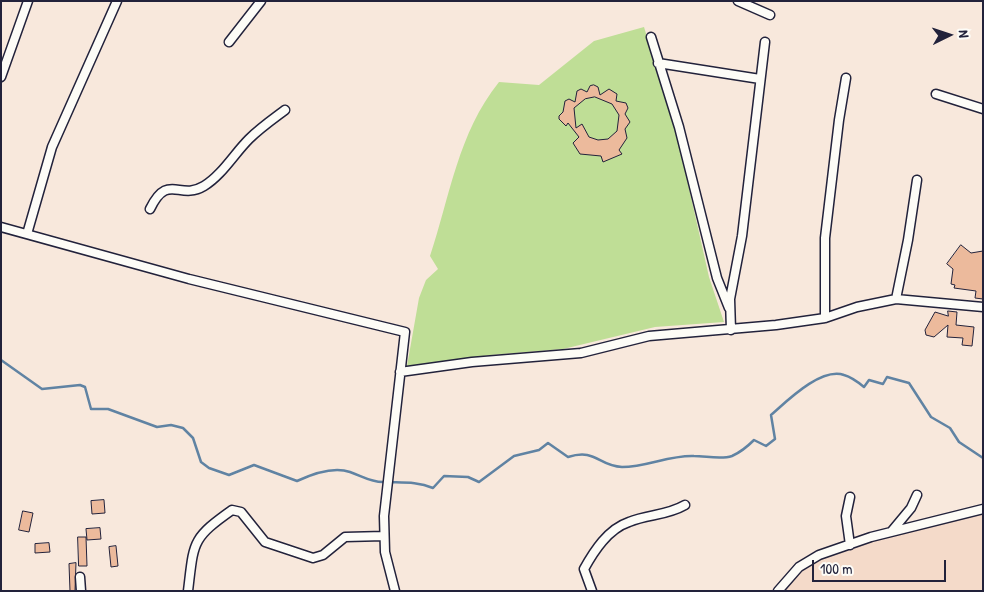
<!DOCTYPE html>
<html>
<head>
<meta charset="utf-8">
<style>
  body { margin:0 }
  #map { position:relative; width:984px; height:592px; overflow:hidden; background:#f8e8dc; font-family:"Patrick Hand",sans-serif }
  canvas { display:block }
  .frame { position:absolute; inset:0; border:2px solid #22223b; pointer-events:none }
  .north { position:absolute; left:924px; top:10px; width:50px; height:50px; -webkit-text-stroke:4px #fdfcf7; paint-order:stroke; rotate:86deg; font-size:14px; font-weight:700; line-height:20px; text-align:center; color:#22223b }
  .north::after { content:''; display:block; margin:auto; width:18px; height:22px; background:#22223b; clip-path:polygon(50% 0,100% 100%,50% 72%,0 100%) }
  .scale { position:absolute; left:812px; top:560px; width:134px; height:22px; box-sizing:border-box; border:2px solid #22223b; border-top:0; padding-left:6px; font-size:15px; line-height:18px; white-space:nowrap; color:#22223b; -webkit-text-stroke:4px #fdfcf7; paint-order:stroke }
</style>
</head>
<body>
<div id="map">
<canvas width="984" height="592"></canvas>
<div class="frame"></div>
<div class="north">N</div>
<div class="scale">100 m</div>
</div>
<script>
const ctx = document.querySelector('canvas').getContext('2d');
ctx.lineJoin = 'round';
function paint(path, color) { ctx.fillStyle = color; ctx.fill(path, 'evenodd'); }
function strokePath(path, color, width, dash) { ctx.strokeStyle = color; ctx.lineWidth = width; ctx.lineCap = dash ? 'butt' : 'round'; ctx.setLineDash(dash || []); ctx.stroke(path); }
paint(new Path2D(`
  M983,512V591H782L813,557Z`), '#f4dac9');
paint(new Path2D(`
  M644,27L677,135L709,277L724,322L655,327L563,349L491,355L407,366L419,298L426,280L438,269L430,256C450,196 458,133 499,82L539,85L594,41Z`), '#bfde96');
strokePath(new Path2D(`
  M1,360L42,389L80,385L85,387L91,409H108L157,427L171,425L183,428L193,438L201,462L209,468L229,475L254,465L297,481C312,474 333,466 350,472C362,476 370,482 383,482C401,483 416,481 433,488L444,476L468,477L479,482L514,456L539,450L548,443L568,457C596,448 598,466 622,467C647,467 669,455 694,456C706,456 721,460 732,456C741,452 748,446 754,440L766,446L775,439L771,415C787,401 821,367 844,375C851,377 858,382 864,387L869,380L883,384L887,377L909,383L931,417L950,428L959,442L983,458`), '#6083a3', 2.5);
const building = new Path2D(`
  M594,85L598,87L600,95L609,89L617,94L616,101L626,103L628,108L625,114L630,122L625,129L627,138L619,150L622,154L603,162L601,156L580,154L573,143L579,137L568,123L566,126L559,119V116L563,112L565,101L569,99L575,102L577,91L581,89L587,92L590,86ZM595,97L612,104L619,115L617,131L608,139L598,140L589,137L582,124L576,128L574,108L585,99Z
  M961,245L971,253L983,251V299L975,298L976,291L954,288L955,285L951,284L953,269L947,264Z
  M948,311L957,312L956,325L974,327L972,346L962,345L963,338L947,337L948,325L934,337L926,335L925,330L935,312L948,316Z
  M104,500L105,513L92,514L91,501Z
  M23,511L33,513L29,532L19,530Z
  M100,528L101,539L87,540L86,529Z
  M78,537H86L87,566H79Z
  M49,543L50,552L35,553V544Z
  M116,546L118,566L111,567L109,547Z
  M76,563L75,591H70L69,564Z`);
paint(building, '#ecba9c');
strokePath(building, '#22223b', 1);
const minor = new Path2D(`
  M738,1L770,15
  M651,37L679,127L717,278L729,308
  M229,42L261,1
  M658,63L760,79
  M1,77L28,1
  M936,94L983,109
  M150,209C168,172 179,201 204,186C222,175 234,154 249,139C260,128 273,119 285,110
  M1,227L189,279L405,332L384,516L385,552L395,591
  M27,234L52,147L117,1
  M896,299L908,240L917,180
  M825,318V238L839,120L846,78
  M731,330L730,299L742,236L765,42
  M400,372L472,362L581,353L649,336L776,325L825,318L857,307L896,299L983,307
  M891,532L911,508L917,495
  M850,545L846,516L850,497
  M80,577L81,591
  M188,591C194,542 191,539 232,510L241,512L265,542L313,558L323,555L345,537L384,536
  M592,591L584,569C594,551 608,529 629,522C648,514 666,516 685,505
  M778,591L799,567L819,555L871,537L983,509`);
strokePath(minor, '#22223b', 11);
strokePath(minor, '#fdfcf7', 8);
</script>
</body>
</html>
